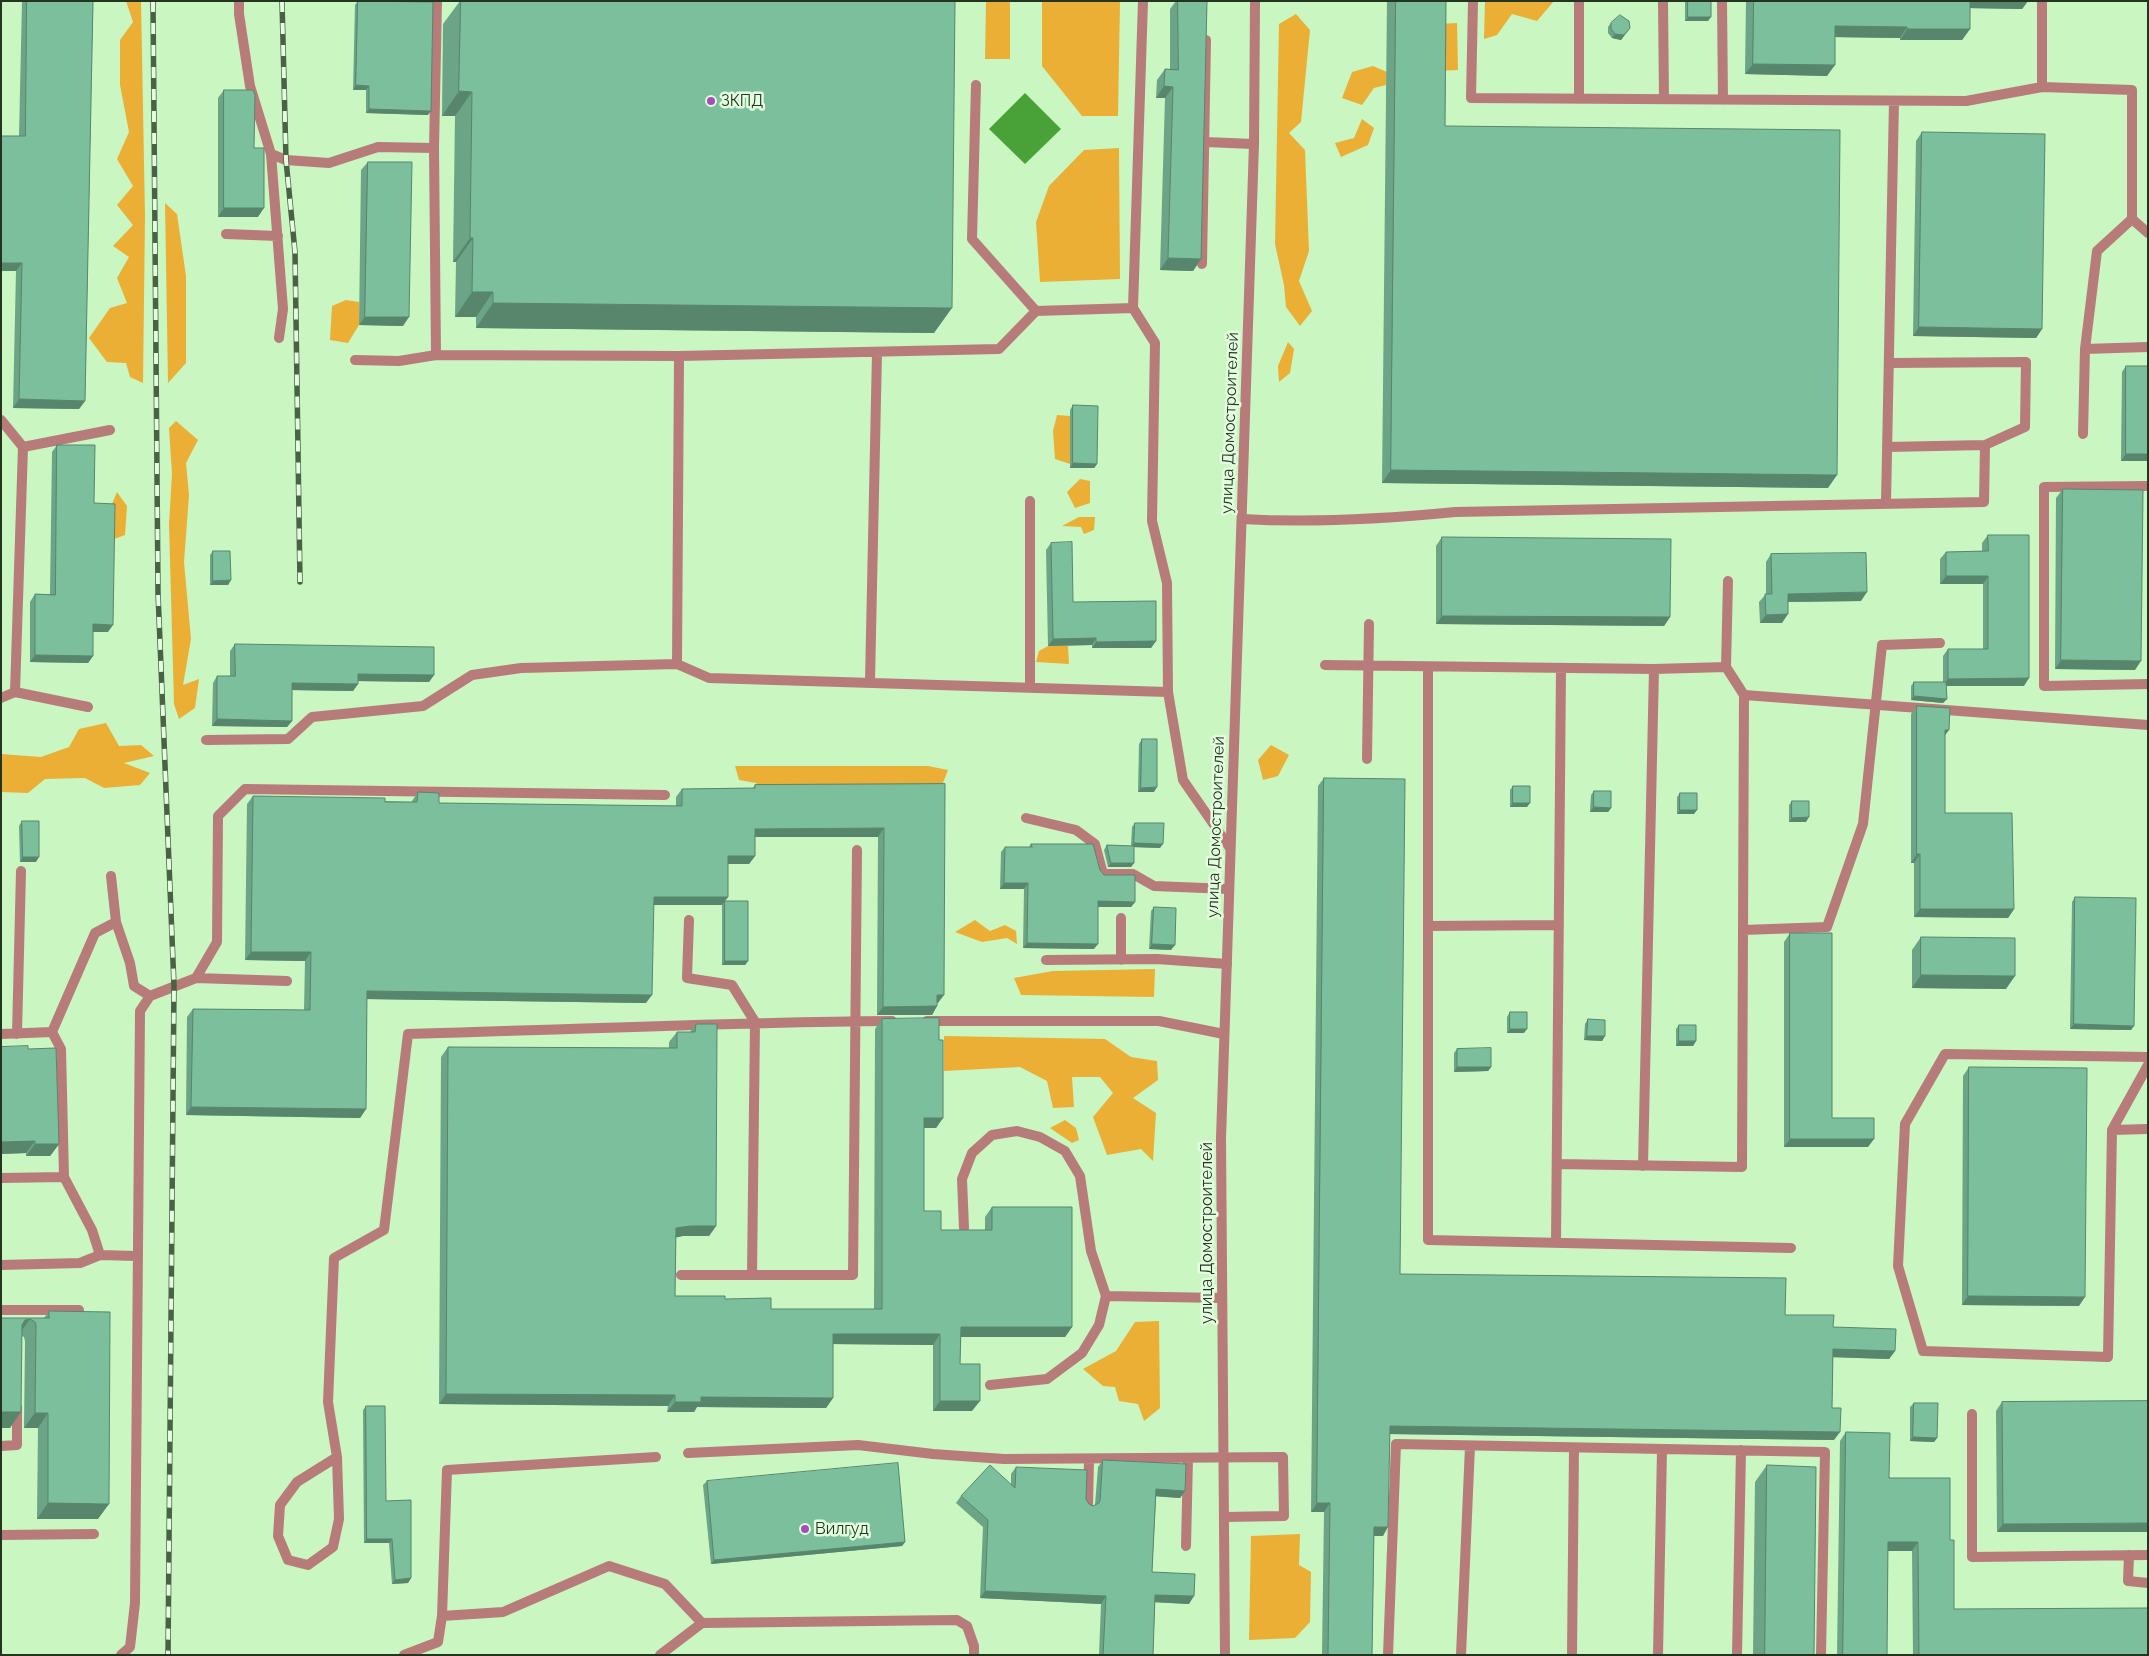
<!DOCTYPE html>
<html>
<head>
<meta charset="utf-8">
<style>
  body { margin:0 }
  #map { position:relative; width:2149px; height:1656px; overflow:hidden; background:#c9f6c1; font-family:Raleway,sans-serif }
  canvas { display:block }
  .frame { position:absolute; inset:0; border:2px solid #23341f; pointer-events:none }
</style>
</head>
<body>
<div id="map">
<canvas width="2149" height="1656"></canvas>
<div class="frame"></div>
</div>
<script>
const ctx = document.querySelector('canvas').getContext('2d');
ctx.lineJoin = 'round';
function paint(path, color) { ctx.fillStyle = color; ctx.fill(path, 'evenodd'); }
function strokePath(path, color, width, dash) { ctx.strokeStyle = color; ctx.lineWidth = width; ctx.lineCap = dash ? 'butt' : 'round'; ctx.setLineDash(dash || []); ctx.stroke(path); }
function label(font, color, halo, rows, align = 'center') {
  ctx.font = font + ' Raleway,sans-serif'; ctx.lineWidth = 5; ctx.setLineDash([]); ctx.textBaseline = 'middle'; ctx.strokeStyle = halo; ctx.fillStyle = color; for (const [text, x, y, turn = 0] of rows) {
    ctx.save(); ctx.translate(x, y); ctx.rotate((+turn || 0) * Math.PI / 180); ctx.textAlign = isNaN(turn) ? turn : align; if (halo) ctx.strokeText(text, 0, 0); ctx.fillText(text, 0, 0); ctx.restore();
  }
}
paint(new Path2D(`
  M126,1H141L145,216L143,383L130,377L126,363L107,362L89,338L110,308L127,303L117,278L129,257L113,246L133,225L117,205L133,186L117,159L129,132L120,85V40L133,22Z
  M986,1H1010V59H985Z
  M1042,1H1120L1118,116H1082L1042,66Z
  M1485,1H1554L1537,21L1512,14L1497,35L1484,39Z
  M1296,14L1310,30L1301,122L1289,133L1305,150L1309,251L1299,281L1312,311L1300,326L1286,307L1284,285L1275,244L1279,24Z
  M1457,23L1458,70L1437,71V24Z
  M1373,66L1387,72L1386,85L1374,88L1362,105L1342,98L1352,72Z
  M1362,119L1374,128L1368,145L1341,157L1335,143L1354,138Z
  M1119,148L1120,279L1040,282L1036,222L1049,186L1084,150Z
  M165,203L177,214L186,276V363L168,383Z
  M346,300L359,302V325L348,343L330,340L332,306Z
  M1288,342L1294,349L1290,373L1279,382L1278,366Z
  M1057,415L1070,416V464L1055,459L1053,431Z
  M176,421L198,440L186,463L189,495L184,562L191,639L183,685L199,679L195,708L179,719L174,704L169,524L172,474L169,428Z
  M1080,479L1090,481V503L1075,508L1067,492Z
  M117,492L127,506L125,535L109,541V511Z
  M1079,517H1095L1094,530L1084,534L1081,527L1062,526Z
  M1048,646H1068L1069,664L1036,662L1039,651Z
  M106,723L119,746L141,745L154,756L124,763L150,773L140,785L104,788L85,778L45,779L28,793L1,792V754L41,757L69,747L79,729Z
  M1271,745L1289,755L1278,776L1263,780L1258,760Z
  M735,766H928L948,770L939,793H765L756,783L739,780Z
  M975,920L990,931L1005,925L1016,931L1017,944L1007,938L982,942L955,932Z
  M1155,969L1154,997L1021,995L1014,978L1053,971Z
  M944,1036L1105,1039L1131,1057L1157,1061L1158,1080L1133,1098L1156,1113L1153,1161L1141,1149L1107,1155L1093,1117L1113,1093L1100,1077H1072L1074,1107L1053,1108L1047,1081L1020,1067L944,1071Z
  M1065,1120L1076,1128L1079,1140L1072,1143L1050,1128Z
  M1159,1321L1160,1408L1144,1421L1138,1404L1119,1401L1115,1387L1103,1386L1083,1369L1116,1351L1135,1322Z
  M1300,1534L1299,1565L1311,1572L1310,1622L1295,1638L1249,1640L1251,1536Z`), '#ebaf35');
paint(new Path2D(`
  M1025,93L1061,129L1025,164L989,129Z`), '#48a237');
strokePath(new Path2D(`
  M239,1V14L250,86L271,154L283,309L279,338
  M437,1L434,148L436,355L679,356L999,349L1036,311L1133,308L1155,343L1152,521L1167,583L1168,692L1183,780L1230,848
  M1473,1L1471,98L1966,101L2042,87L2132,90V219L2097,251L2085,349L2083,434
  M1579,1V99
  M1663,1L1664,99
  M1722,1L1723,100
  M2042,1V87
  M976,85L972,239L1036,311
  M1205,142L1254,144
  M271,154L286,160L329,163L378,147L434,148
  M2132,219L2148,233
  M226,234L278,236
  M1202,264L1206,40
  M1133,308L1143,1
  M2085,349L2148,347
  M355,360L399,361L436,355
  M1,420L23,447L15,692
  M23,447L110,430
  M1887,447L1985,445
  M2148,486L2044,487V686L2148,684
  M1030,501V687
  M1886,503L1894,101
  M1242,519C1313,523 1384,519 1455,512L1984,502L1985,445L2025,427L2026,362L1889,363
  M677,664L679,356
  M1325,665L1654,669L1726,667L1744,695L1742,1167L1557,1164
  M1428,667V1240L1791,1248
  M1726,667L1728,581
  M870,681L877,352
  M1744,695L2148,725
  M1,698L15,692L88,707
  M206,740L288,739L312,717L423,706L472,675L521,668L677,664L709,678L1168,692
  M1367,759L1369,624
  M1026,818L1076,830L1095,844L1103,874H1133L1154,886L1229,889
  M111,876L116,922L130,963L134,986L150,996
  M689,920L687,978L732,985L755,1022L752,1275
  M1428,926L1559,925
  M1743,930L1827,927L1863,824L1882,645L1940,643
  M1046,960L1157,959L1227,964
  M1121,960V918
  M196,978L287,981
  M927,1021H1159L1224,1034
  M52,1032L95,933L116,922
  M1,1034L52,1032L61,1049L64,1177L1,1178
  M17,1034L21,871
  M2148,1057L1945,1054L1905,1124L1898,1266L1923,1351L2108,1357L2112,1130L2148,1065
  M2112,1130L2148,1129
  M1643,1166L1654,669
  M64,1177L92,1230L100,1255
  M964,1228L962,1179L972,1153L992,1135L1017,1131L1040,1137L1065,1151L1080,1176L1091,1251L1106,1296L1099,1325L1082,1353L1047,1379L990,1385
  M1556,1243L1561,668
  M1,1265L80,1263L100,1255L136,1256
  M681,1275H853L857,850
  M1106,1296L1222,1298
  M1,1310H79
  M1972,1414V1557L2148,1555
  M1,1446L17,1445V1407
  M688,1453L858,1445L933,1454L1004,1459L1283,1457L1284,1516L1224,1517
  M337,1457L297,1482L280,1505L278,1536L288,1560L308,1565L333,1547L339,1519L337,1457L328,1402L334,1258L384,1230L408,1034C569,1030 731,1022 892,1021
  M1088,1506L1089,1459
  M1,1535L94,1534
  M1186,1546L1188,1458
  M2129,1555L2128,1581L2148,1583
  M442,1616L503,1612L609,1566L665,1584L702,1623
  M121,1655L130,1647L135,1603L140,1011L150,996L196,978L217,942L218,816L245,789L665,795
  M404,1655L438,1642L442,1616L447,1470L656,1457
  M660,1655L702,1623L957,1620L967,1626L974,1646V1655
  M1388,1655L1396,1444L1825,1452L1821,1655
  M1461,1655L1470,1446
  M1572,1655L1574,1448
  M1658,1655L1662,1449
  M1737,1655L1741,1450`), '#b77b7a', 10);
strokePath(new Path2D(`
  M1225,1655L1221,1138L1254,144L1255,1`), '#b77b7a', 10);
const rail = new Path2D(`
  M153,1L158,593L174,986L168,1655
  M282,1L286,160L295,252L300,582`);
strokePath(rail, '#4a6145', 5.5);
strokePath(rail, '#e3fede', 4, [11]);
paint(new Path2D(`
  M22,1H93L85,401L79,409L13,408L16,271H1V136H19Z
  M358,1L428,115L366,113V90H353L355,5Z
  M460,1H955L934,333L476,328V317H455L456,262H453L455,116H442L443,24Z
  M1176,1H1207L1201,259L1193,271L1160,270L1165,98H1156L1157,80L1165,69H1170V9Z
  M1387,1H1446L1445,126L1828,488L1382,483Z
  M1685,1H1711L1708,21H1685Z
  M1746,1H2028L2022,9L1970,8V29L1962,40H1900V38L1835,37L1827,76L1745,74Z
  M1611,23L1627,32L1621,40L1612,38L1608,33V27Z
  M224,90L254,148L258,217H218V98Z
  M1922,132L2042,329L2036,338L1913,336L1916,141Z
  M368,162L403,326L359,325L361,170Z
  M2126,366L2148,461H2121L2122,372Z
  M1073,405L1097,464L1094,468H1070V410Z
  M57,445L94,503L108,632H93V656L88,663L30,662V602L35,594H50L52,452Z
  M2063,489L2135,670L2055,669L2056,498Z
  M1988,535L2024,686H1946L1947,699L1943,703L1911,700V686L1914,682H1943V656L1948,649H1983V584H1940V559L1946,552L1982,551V543Z
  M1442,537L1670,617L1664,626L1436,624V546Z
  M1051,543L1073,602L1156,641L1151,648H1092V645L1048,646L1046,550Z
  M213,551L231,580L228,585H210V555Z
  M1771,554L1861,601L1788,602L1782,623H1760L1759,602L1766,594V562Z
  M235,644L434,675L429,682L358,681V684L353,691L292,690V721L287,727L212,726L213,683L217,676H230V651Z
  M1917,706L1945,736V813L2014,909L2008,918L1914,917V863H1911V714Z
  M1142,739L1154,792H1138L1139,744Z
  M1324,778L1400,1274L1785,1315L1833,1327L1895,1351L1889,1359L1833,1357L1832,1408L1834,1440L1390,1434L1383,1536H1374L1372,1655H1322L1324,1512H1311L1318,786Z
  M945,784L938,1003H937V1006L932,1015H877L878,837H755V856L749,864H728V897L725,901L748,961L745,965H722V905H653L646,1003L367,999L366,1109L360,1118L186,1115L187,1017L193,1009L304,1010L305,961L245,960L247,804L253,796L412,802V801L418,792L439,803L676,806V797L682,789L753,788L755,785Z
  M1513,786L1527,807H1510V790Z
  M1594,791L1611,808L1608,812H1590L1591,795Z
  M1680,793L1694,814H1677V797Z
  M1792,801L1806,822H1789V805Z
  M22,821L36,862H20L19,826Z
  M1135,823L1160,848L1134,847V863L1131,867H1108L1104,850L1107,845L1131,846L1132,827Z
  M1031,844L1100,870L1104,875L1135,902L1131,907H1098L1094,949L1023,948L1024,889H1000L1001,852L1005,847H1029Z
  M2075,897L2131,1030L2070,1029L2072,902Z
  M1154,907L1171,950L1149,949L1151,911Z
  M1790,933L1832,1118L1868,1147H1784V942Z
  M1921,937L2006,989L1912,988V950Z
  M1510,1012L1524,1033H1507V1017Z
  M882,1019L939,1040L943,1118L936,1128H924V1211L941,1230H985V1217L992,1207L1072,1327L1065,1337H961L960,1364L972,1411H933V1345L833,1344V1398L826,1408L697,1407L694,1412H667L668,1406L439,1404L441,1057L448,1047L669,1048V1042L677,1032H690L696,1024L716,1226L709,1236H683L676,1237L675,1296L725,1299L771,1309H874L875,1029Z
  M1588,1019L1605,1036L1602,1041L1584,1040L1585,1024Z
  M1679,1025L1696,1041L1693,1046H1676V1029Z
  M1,1047L28,1049L59,1144L50,1156H26V1153L1,1154Z
  M1457,1049L1491,1067L1488,1071L1454,1072V1053Z
  M1969,1067L2079,1306L1962,1305L1963,1076Z
  M49,1311L98,1519H37L38,1428H24L25,1341L24,1337L22,1336L10,1428H1V1318H44Z
  M2148,1401L1997,1532L1996,1411L2002,1402Z
  M1914,1403L1937,1438L1934,1442L1910,1441V1407Z
  M366,1406L386,1501L411,1578L408,1583L392,1584L389,1543H364L363,1410Z
  M1846,1432L1950,1540L1954,1609L2148,1655H1913L1912,1551H1888L1887,1655H1837L1840,1441Z
  M1103,1460L1185,1491L1180,1498L1156,1496L1152,1572L1189,1604L1155,1602L1153,1655H1099L1101,1604L980,1598L983,1527L956,1503L961,1496L1011,1484V1474L1016,1467L1086,1499L1089,1504L1093,1506L1095,1505L1098,1467Z
  M1767,1465L1814,1655H1753L1755,1482Z
  M707,1481L905,1542L902,1546L711,1564L703,1485Z`), '#6ba486');
paint(new Path2D(`
  M1967,1H2028L2022,9L1962,8Z
  M1688,17H1711L1708,21H1685Z
  M1835,26L1907,27L1900,38L1828,37Z
  M1630,28L1621,40L1612,38L1615,34Z
  M1907,29H1970L1962,40H1900Z
  M1753,64L1835,65L1827,76L1745,74Z
  M356,85L369,86L366,90H353Z
  M1164,86L1173,87L1165,98H1156Z
  M459,91L472,92L455,116H442Z
  M369,109L431,111L428,115L366,113Z
  M224,208H264L258,217H218Z
  M470,238H473L456,262H453Z
  M1168,258L1201,259L1193,271L1160,270Z
  M1,263H22L16,271H1Z
  M472,292H493L476,317H455Z
  M493,303L952,308L934,333L476,328Z
  M365,317H409L403,326L359,325Z
  M1919,327L2042,329L2036,338L1913,336Z
  M19,399L85,401L79,409L13,408Z
  M2126,454H2148V461H2121Z
  M1073,463L1097,464L1094,468H1070Z
  M1391,470L1837,475L1828,488L1382,483Z
  M1946,576H1988L1983,584H1940Z
  M231,580L228,585H210L213,581Z
  M1867,592L1861,601L1782,602L1788,594Z
  M1788,614L1782,623H1760L1766,615Z
  M1442,616L1670,617L1664,626L1436,624Z
  M93,624L113,625L108,632H88Z
  M1096,638L1092,645L1048,646L1053,639Z
  M1156,641L1151,648H1092L1096,642Z
  M35,655L93,656L88,663L30,662Z
  M2061,660L2141,661L2135,670L2055,669Z
  M358,674L434,675L429,682L353,681Z
  M2029,678L2024,686H1943L1948,679Z
  M292,683L358,684L353,691L288,690Z
  M1914,696L1947,699L1943,703L1911,700Z
  M217,719L292,721L287,727L212,726Z
  M1945,730H1949L1943,738Z
  M1157,787L1154,792H1138L1141,788Z
  M1513,803H1530L1527,807H1510Z
  M1594,807L1611,808L1608,812H1590Z
  M1680,810H1697L1694,814H1677Z
  M1809,817L1806,822H1789L1792,818Z
  M884,828L878,837H749L755,829Z
  M1134,843L1163,844L1160,848L1131,847Z
  M1917,854H1920L1914,863H1911Z
  M728,856H755L749,864H722Z
  M23,857H39L36,862H20Z
  M1111,863H1134L1131,867H1108Z
  M1004,883H1028L1024,889H1000Z
  M654,897H728L722,905H648Z
  M1098,901L1135,902L1131,907H1094Z
  M1920,909H2014L2008,918L1914,917Z
  M1027,943L1098,944L1094,949L1023,948Z
  M1152,944L1175,945L1171,950L1149,949Z
  M251,952H311L305,961L245,960Z
  M725,961H748L745,965H722Z
  M1921,975L2015,976L2006,989L1912,988Z
  M367,991L652,995L646,1003L362,999Z
  M937,995H944L938,1003H932Z
  M937,1006L932,1015H877L883,1007Z
  M2074,1024L2134,1026L2131,1030L2070,1029Z
  M1510,1029H1527L1524,1033H1507Z
  M1587,1036H1605L1602,1041L1584,1040Z
  M1679,1041H1696L1693,1046H1676Z
  M1457,1067H1491L1488,1071L1454,1072Z
  M191,1107L366,1109L360,1118L186,1115Z
  M924,1118H943L936,1128H917Z
  M1790,1139H1874L1868,1147H1784Z
  M35,1141L26,1153L1,1154V1142Z
  M35,1144H59L50,1156H26Z
  M690,1226H716L709,1236H683L669,1239L676,1228Z
  M1968,1296L2085,1297L2079,1306L1962,1305Z
  M30,1319L19,1334L14,1335L25,1320Z
  M961,1327H1072L1065,1337H953Z
  M833,1334H940L933,1345L826,1344Z
  M1833,1349L1895,1351L1889,1359L1827,1357Z
  M446,1394L675,1395L668,1406L439,1404Z
  M701,1397L833,1398L826,1408L697,1407L694,1412H667L675,1402Z
  M940,1401H980L972,1411H933Z
  M1,1412H21L10,1428H1Z
  M35,1413H48L38,1428H24Z
  M1390,1426L1840,1432L1834,1440L1384,1434Z
  M1913,1437L1937,1438L1934,1442L1910,1441Z
  M1156,1489L1185,1491L1180,1498L1151,1496Z
  M48,1503L109,1504L98,1519H37Z
  M1317,1503H1330L1324,1512H1311Z
  M2148,1523V1532H1997L2003,1524Z
  M1374,1527H1388L1383,1536H1368Z
  M367,1539H392L389,1543H364Z
  M905,1542L902,1546L711,1564L714,1560Z
  M1888,1542H1918L1912,1551H1883Z
  M411,1578L408,1583L392,1584L395,1580Z
  M985,1591L1106,1596L1101,1604L980,1598Z
  M1155,1595L1194,1596L1189,1604L1150,1602Z`), '#57866d');
const building = new Path2D(`
  M27,1H93L85,401L19,399L22,263H1V136H25Z
  M358,1L433,2L431,111L369,109V86L356,85Z
  M461,1H955L952,308L493,303V292H472L473,238H470L472,92L459,91Z
  M1178,1H1207L1201,259L1168,258L1173,87L1164,86L1165,69L1178,70Z
  M1396,1H1446L1445,126L1840,130L1837,475L1391,470Z
  M1688,1H1711V17H1688Z
  M1754,1H1970V29H1907V27L1835,26V65L1753,64Z
  M1620,15L1629,21L1630,28L1624,35L1615,34L1611,29V23Z
  M224,90H253L255,95L254,148H264V208H224Z
  M1922,132L2045,134L2042,329L1919,327Z
  M368,162H412L409,317H365Z
  M2126,366H2148V454H2126Z
  M1073,405L1098,406L1097,464L1073,463Z
  M57,445H95L94,503L115,504L113,625L93,624V656L35,655V594L55,595Z
  M2063,489L2143,490L2141,661L2061,660Z
  M1988,535H2029V678L1948,679V649H1988V576H1946V552L1988,551Z
  M1442,537L1671,539L1670,617L1442,616Z
  M1072,542L1073,602L1156,601V641L1096,642V638L1053,639L1051,543Z
  M213,551H230L231,580L213,581Z
  M1866,553L1867,592L1788,594V614L1766,615L1765,594H1772L1771,554Z
  M235,644L434,647V675L358,674V684L292,683V721L217,719V676H235Z
  M1914,682H1946L1947,699L1914,696Z
  M1917,706L1950,708L1949,730H1945V813H2012L2014,909H1920V854H1917Z
  M1142,739H1157V787L1141,788Z
  M1324,778L1405,779L1400,1274L1786,1278L1785,1315H1834L1833,1327L1896,1329L1895,1351L1833,1349L1832,1408H1841L1840,1432L1390,1426L1388,1527H1374L1372,1655H1328L1330,1503H1317Z
  M945,784L944,995H937V1006L883,1007L884,828L755,829V856H728V897H654L652,995L367,991L366,1109L191,1107L193,1009L310,1010L311,952H251L253,796L385,798V802H417L418,792L439,793V803L682,806V789L755,788V785Z
  M1513,786H1530V803H1513Z
  M1594,791H1611V808L1594,807Z
  M1680,793H1697V810H1680Z
  M1792,801H1809V817L1792,818Z
  M22,821H39V857H23Z
  M1135,823H1164L1163,844L1134,843Z
  M1031,844H1093L1100,870L1104,875H1135V902L1098,901V944L1027,943L1028,883H1004L1005,847H1032Z
  M1107,845L1134,846V863H1111Z
  M2075,897L2136,898L2134,1026L2074,1024Z
  M725,901H748V961H725Z
  M1154,907L1176,908L1175,945L1152,944Z
  M1790,933H1832V1118H1874V1139H1790Z
  M1921,937L2015,938V976L1921,975Z
  M1510,1012H1527V1029H1510Z
  M939,1018V1040H943V1118H924V1211H941V1230H992V1207H1072V1327H961L960,1364H980V1401H940V1334H833V1398L701,1397V1402H675V1395L446,1394L448,1047L677,1048V1032H695L696,1024H717L716,1226H690L676,1228L675,1296H725V1299L771,1298V1309H882V1019Z
  M1588,1019L1605,1020V1036H1587Z
  M1679,1025H1696V1041H1679Z
  M28,1046V1049L56,1048L59,1144H35V1141L1,1142V1047Z
  M1491,1048V1067H1457V1049Z
  M1969,1067L2087,1068L2085,1297L1968,1296Z
  M49,1311L110,1312L109,1504L48,1503V1413H35L36,1325L35,1322L30,1319L25,1320L22,1325L21,1412H1V1318H49Z
  M2148,1401V1523L2003,1524L2002,1402Z
  M1914,1403H1938L1937,1438L1913,1437Z
  M366,1406H385L386,1501L411,1500V1578L395,1580L392,1539H367Z
  M1846,1432L1890,1433L1889,1478H1950V1540H1954V1609L2148,1608V1655H1919L1918,1542H1888L1887,1655H1843Z
  M1103,1460L1186,1464L1185,1491L1156,1489L1152,1572L1195,1574L1194,1596L1155,1595L1153,1655H1103L1106,1596L985,1591L988,1520L961,1496L990,1465L1015,1488L1016,1467L1087,1470L1086,1499L1089,1504L1093,1506L1099,1503L1100,1500Z
  M898,1463L905,1542L714,1560L707,1481Z
  M1767,1465L1816,1467L1814,1655H1765Z`);
paint(building, '#7cbf9c');
strokePath(building, '#57866d', 1);
for (const [x, y, r, color] of [
  [711,101,5,"#a74db9"],
  [805,1529,5,"#a74db9"]
]) { const dot = new Path2D(); dot.arc(x, y, r, 0, 2 * Math.PI); ctx.fillStyle = color; ctx.fill(dot); strokePath(dot, '#e3fede', 2); }
label('16px', '#23341f', '#e3fede', [
  ["ЗКПД",721,101],
  ["Вилгуд",815,1529]
], 'left');
label('16px', '#23341f', '#e3fede', [
  ["улица Домостроителей",1230,423,-88],
  ["улица Домостроителей",1216,827,-88],
  ["улица Домостроителей",1207,1233,-90]
]);
</script>
</body>
</html>
